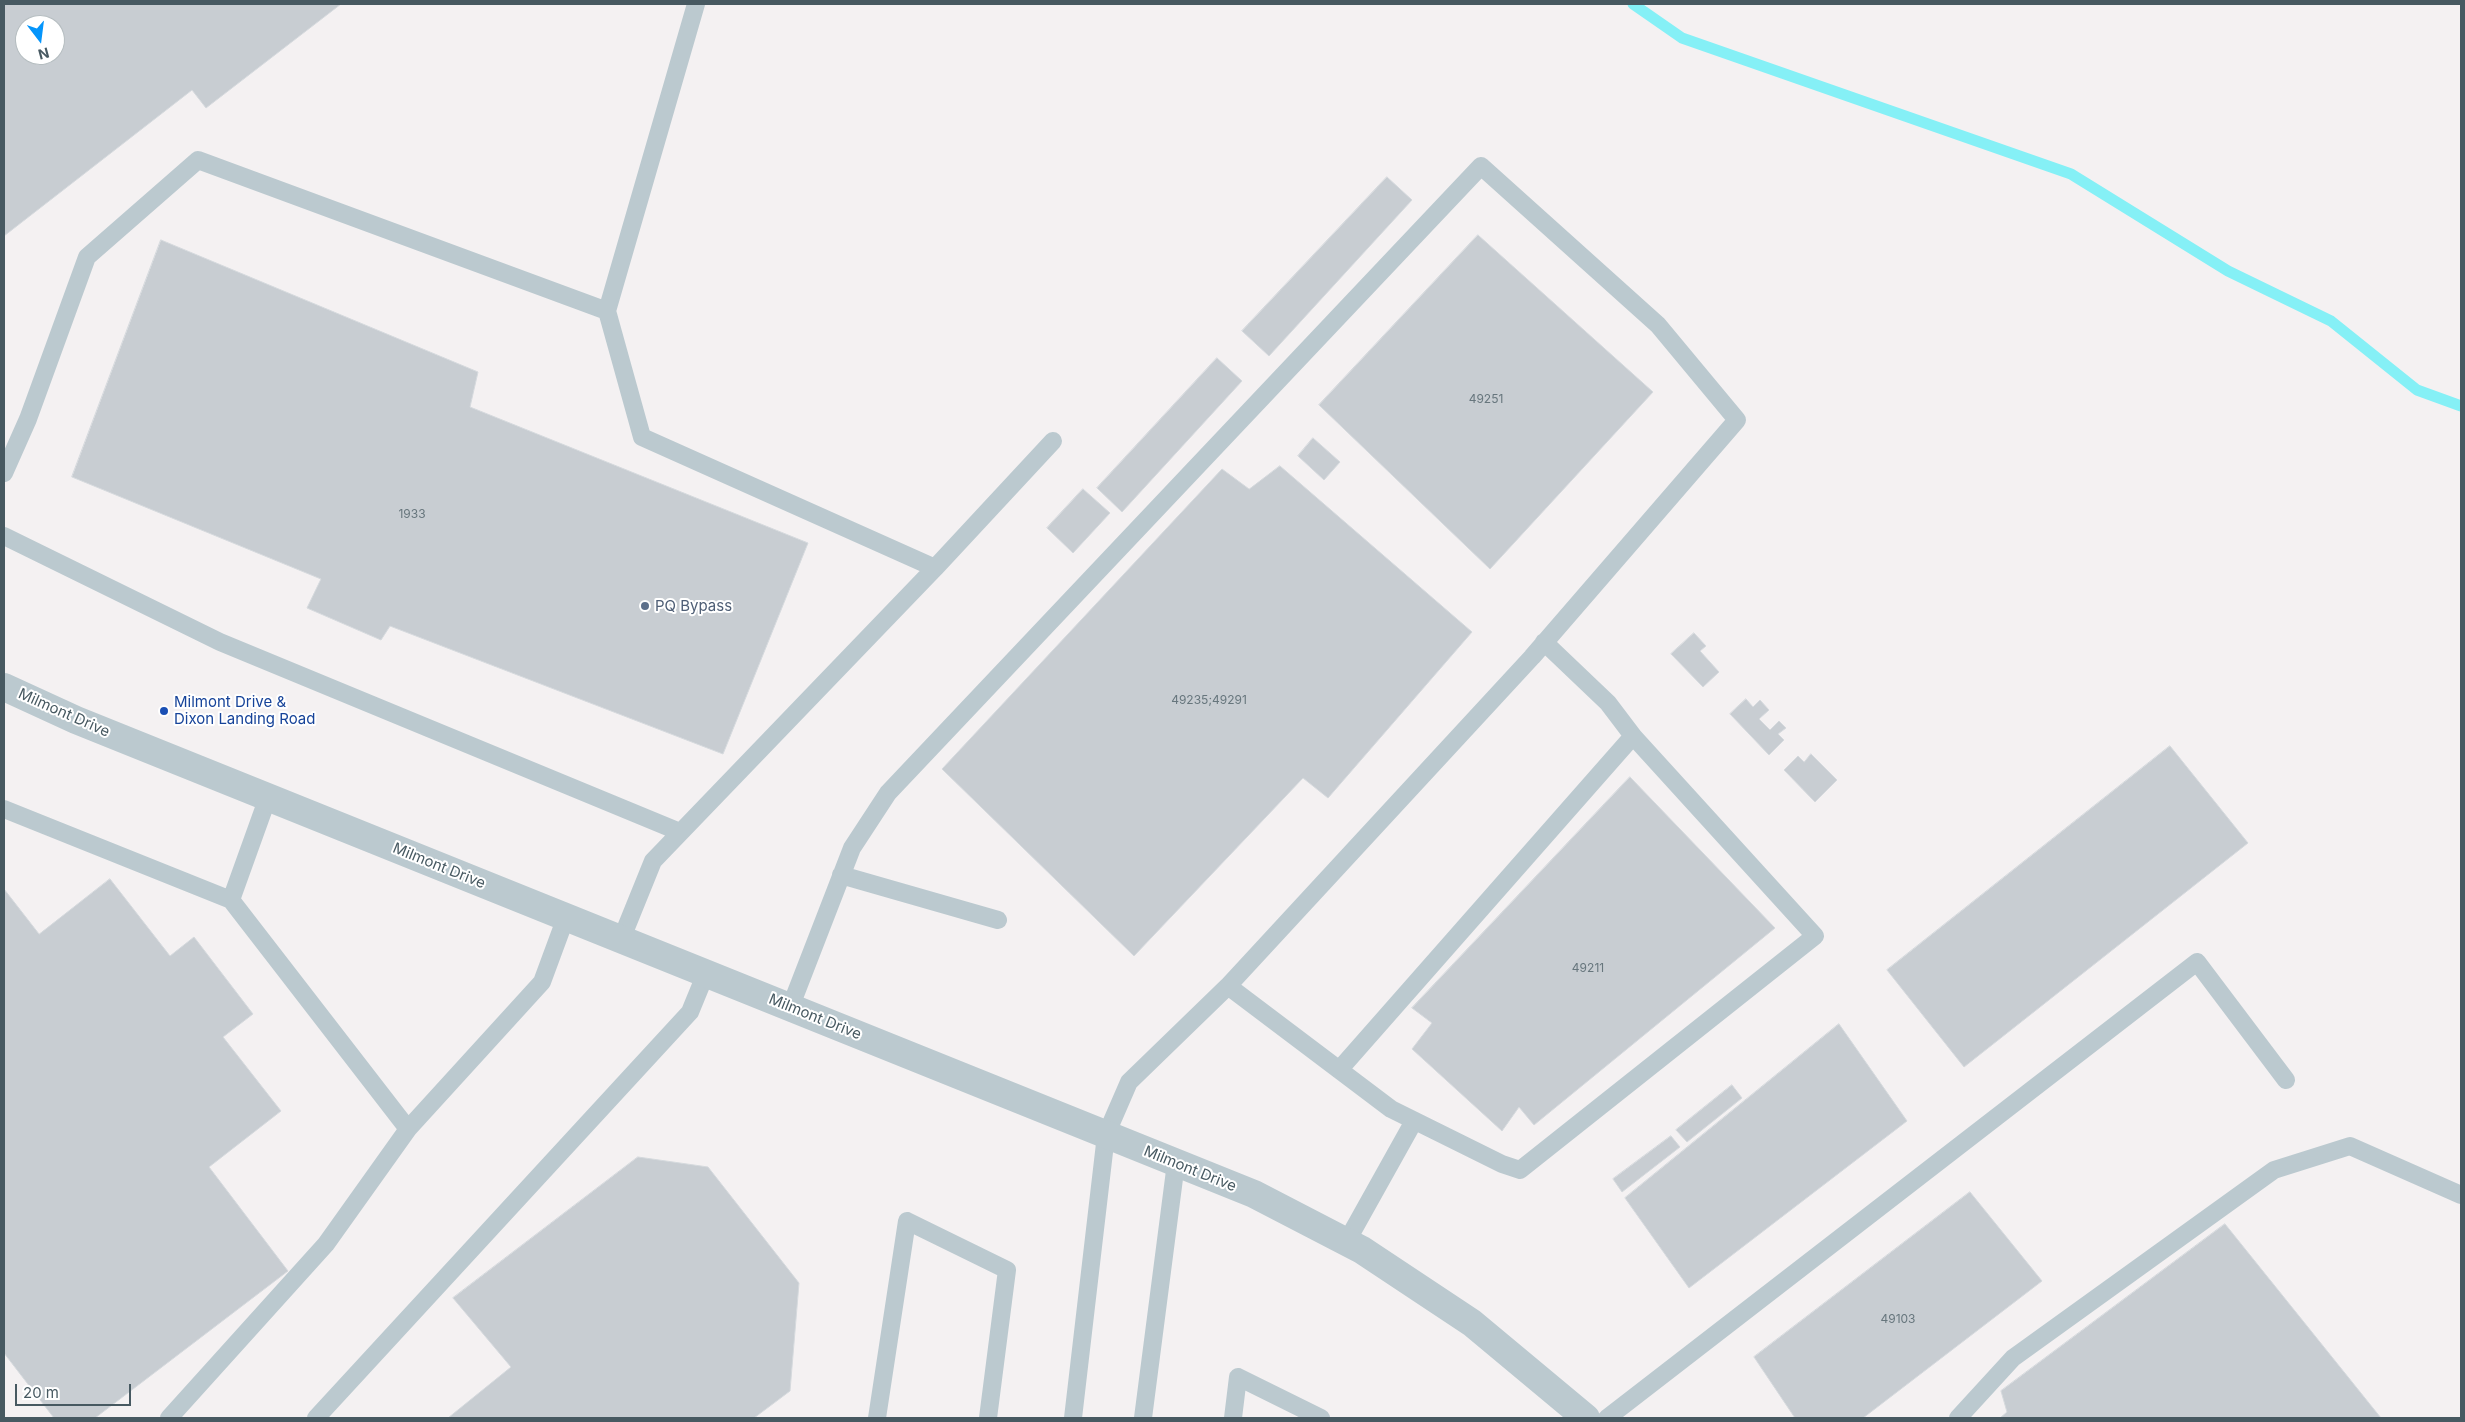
<!DOCTYPE html>
<html>
<head>
<meta charset="utf-8">
<style>
  body { margin:0 }
  #map { position:relative; width:2465px; height:1422px; overflow:hidden; background:#f4f1f2; font-family:Inter,sans-serif }
  canvas { display:block }
  .frame { position:absolute; inset:0; border:5px solid #475961; pointer-events:none }
  .north { position:absolute; left:15px; top:15px; width:50px; height:50px; box-sizing:border-box; background:#fff; border:1px solid #b5bdc0; border-radius:50%; rotate:165deg; font-size:14px; font-weight:700; line-height:20px; text-align:center; color:#475961 }
  .north::after { content:''; display:block; margin:auto; width:18px; height:22px; background:#0595fb; clip-path:polygon(50% 0,100% 100%,50% 72%,0 100%) }
  .scale { position:absolute; left:15px; top:1384px; width:116px; height:22px; box-sizing:border-box; border:2px solid #475961; border-top:0; padding-left:6px; font-size:15px; line-height:18px; white-space:nowrap; color:#475961; -webkit-text-stroke:4px #fff; paint-order:stroke }
</style>
</head>
<body>
<div id="map">
<canvas width="2465" height="1422"></canvas>
<div class="frame"></div>
<div class="north">N</div>
<div class="scale">20 m</div>
</div>
<script>
const ctx = document.querySelector('canvas').getContext('2d');
ctx.lineJoin = 'round';
function strokePath(path, color, width, dash) { ctx.strokeStyle = color; ctx.lineWidth = width; ctx.lineCap = dash ? 'butt' : 'round'; ctx.setLineDash(dash || []); ctx.stroke(path); }
function paint(path, color) { ctx.fillStyle = color; ctx.fill(path, 'evenodd'); }
function label(font, color, halo, rows, align = 'center') {
  ctx.font = font + ' Inter,sans-serif'; ctx.lineWidth = 4; ctx.setLineDash([]); ctx.textBaseline = 'middle'; ctx.strokeStyle = halo; ctx.fillStyle = color; for (const [text, x, y, turn = 0] of rows) {
    ctx.save(); ctx.translate(x, y); ctx.rotate((+turn || 0) * Math.PI / 180); ctx.textAlign = isNaN(turn) ? turn : align; if (halo) ctx.strokeText(text, 0, 0); ctx.fillText(text, 0, 0); ctx.restore();
  }
}
strokePath(new Path2D(`
  M1633,4L1682,38L2071,174L2228,271L2331,321L2417,390L2461,406`), '#85f0f6', 11);
const building = new Path2D(`
  M4,4H341L206,108L192,90L4,236ZM25,25H55V55H25Z
  M1387,177L1412,200L1269,356L1242,331Z
  M1478,235L1653,392L1490,569L1319,405Z
  M161,240L478,372L470,407L808,543L723,754L390,626L381,640L307,608L321,579L72,477Z
  M1217,358L1242,381L1122,512L1097,488Z
  M1313,438L1340,462L1324,480L1298,456Z
  M1280,466L1472,632L1328,798L1303,778L1134,956L942,769L1222,469L1249,489Z
  M1083,489L1110,513L1073,553L1047,528Z
  M1694,633L1706,646L1700,651L1719,672L1703,687L1671,654Z
  M1746,699L1753,707L1760,700L1769,710L1759,719L1770,730L1779,721L1786,728L1778,734L1784,740L1769,755L1730,714Z
  M2170,746L2248,843L1964,1067L1887,970Z
  M1811,754L1837,780L1815,802L1784,770L1798,756L1804,762Z
  M1630,777L1775,928L1534,1125L1519,1107L1502,1131L1412,1049L1432,1023L1412,1008Z
  M110,879L170,956L194,937L253,1014L223,1037L281,1111L209,1167L288,1271L95,1418H54L4,1353V889L39,934Z
  M1839,1024L1907,1121L1689,1288L1625,1198Z
  M1732,1085L1742,1098L1687,1142L1676,1130Z
  M1671,1136L1680,1147L1622,1192L1613,1179Z
  M638,1157L708,1167L799,1283L790,1391L754,1418H448L511,1367L453,1298Z
  M1970,1192L2042,1281L1863,1418H1795L1754,1357Z
  M2225,1224L2381,1418H2000L2007,1412L2001,1391Z`);
paint(building, '#c8cdd2');
strokePath(building, '#d5d9dd', 1);
strokePath(new Path2D(`
  M607,311L696,4
  M4,473L28,419L87,257L198,160L607,311L642,437L935,568L653,861L621,940
  M4,536L220,642L680,832
  M935,568L1053,441
  M1544,642L1608,703L1633,736
  M268,797L231,900L408,1129L542,982L566,917
  M4,809L231,900
  M841,875L998,920
  M790,1008L852,848L888,793L1481,166L1658,325L1737,420L1532,657L1228,986L1391,1109L1502,1164L1520,1170L1815,936L1633,736L1339,1070
  M1347,1241L1414,1121
  M169,1418L326,1244L408,1129
  M316,1418L690,1012L706,973
  M877,1418L907,1221L1007,1270L988,1418
  M1073,1418L1106,1135L1129,1082L1228,986
  M1143,1418L1176,1163
  M1233,1418L1238,1377L1321,1418
  M1607,1418L2197,962L2286,1080
  M1958,1418L2013,1358L2274,1170L2350,1146L2461,1195`), '#bbc9cf', 18);
strokePath(new Path2D(`
  M4,687L76,720L1254,1194L1362,1250L1472,1323L1586,1418`), '#bbc9cf', 28);
for (const [x, y, r, color] of [
  [645,606,5,"#5c6f8a"],
  [164,711,5,"#1a4fb4"]
]) { const dot = new Path2D(); dot.arc(x, y, r, 0, 2 * Math.PI); ctx.fillStyle = color; ctx.fill(dot); strokePath(dot, '#fff', 2); }
label('12px', '#67767d', null, [
  ["49251",1486,399],
  ["1933",412,514],
  ["49235;49291",1209,700],
  ["49211",1588,968],
  ["49103",1898,1319]
]);
label('15px', '#4e5e75', '#fff', [
  ["PQ Bypass",655,606]
], 'left');
label('15px', '#164399', '#fff', [
  ["Milmont Drive &",174,702],
  ["Dixon Landing Road",174,719]
], 'left');
label('15px', '#475961', '#fff', [
  ["Milmont Drive",64,713,24],
  ["Milmont Drive",439,866,22],
  ["Milmont Drive",815,1017,22],
  ["Milmont Drive",1190,1169,22]
]);
</script>
</body>
</html>
